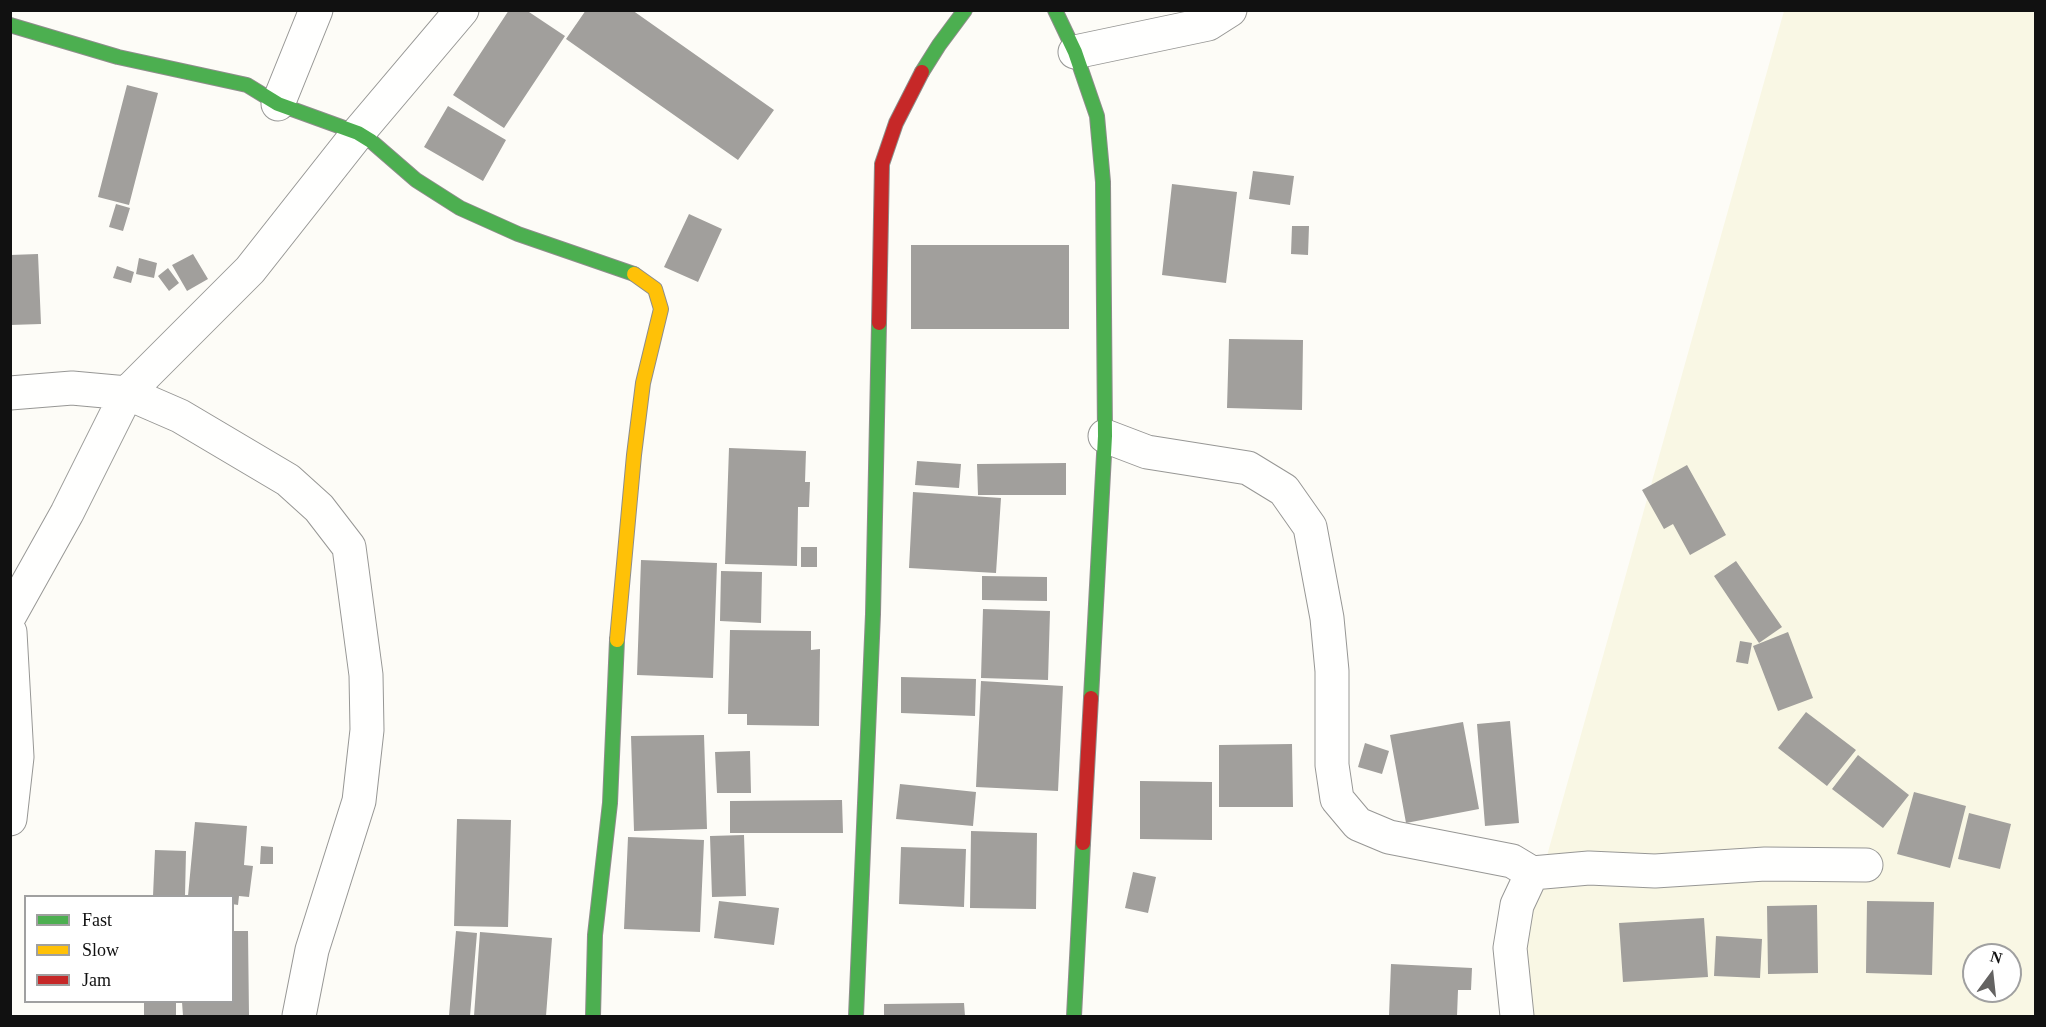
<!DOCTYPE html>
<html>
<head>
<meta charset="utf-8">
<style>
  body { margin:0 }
  #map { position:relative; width:2046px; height:1027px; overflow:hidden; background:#fdfcf7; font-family:"Times New Roman",serif }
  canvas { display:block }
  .frame { position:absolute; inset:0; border:12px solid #111; pointer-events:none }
  .legend { position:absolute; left:24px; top:895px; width:210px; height:108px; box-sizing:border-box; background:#fff; border:2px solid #a0a0a0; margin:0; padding:8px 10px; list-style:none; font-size:18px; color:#111 }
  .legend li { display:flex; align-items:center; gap:12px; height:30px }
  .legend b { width:30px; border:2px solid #a0a0a0 }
  .north { position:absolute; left:1962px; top:943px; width:60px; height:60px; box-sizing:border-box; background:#fff; border:2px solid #a0a0a0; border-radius:50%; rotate:15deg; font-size:16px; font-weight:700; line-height:24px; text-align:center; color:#111 }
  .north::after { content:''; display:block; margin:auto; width:21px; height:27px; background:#646362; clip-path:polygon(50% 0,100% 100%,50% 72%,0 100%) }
</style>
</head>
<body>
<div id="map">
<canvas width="2046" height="1027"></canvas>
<div class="frame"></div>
<ul class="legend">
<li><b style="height:8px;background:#4caf50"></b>Fast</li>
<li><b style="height:8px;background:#ffc107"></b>Slow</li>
<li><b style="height:8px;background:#c62828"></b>Jam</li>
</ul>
<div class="north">N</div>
</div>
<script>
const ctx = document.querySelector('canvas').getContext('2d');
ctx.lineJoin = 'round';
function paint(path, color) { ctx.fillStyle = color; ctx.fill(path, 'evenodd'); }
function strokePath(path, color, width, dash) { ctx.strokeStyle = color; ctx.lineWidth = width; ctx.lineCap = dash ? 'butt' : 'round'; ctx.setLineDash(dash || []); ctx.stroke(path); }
paint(new Path2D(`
  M1784,11H2035V1016H1502ZM1974,955H2010V991H1974Z`), '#f9f7e4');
paint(new Path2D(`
  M509,10H526L565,36L504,128L453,95Z
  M586,10H632L774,110L738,160L566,39Z
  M127,85L158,93L129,205L98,197Z
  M448,106L506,140L483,181L424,147Z
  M1253,171L1294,176L1290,205L1249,199Z
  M1172,184L1237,192L1226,283L1162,275Z
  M116,204L130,208L123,231L109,227Z
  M689,214L722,229L698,282L664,267Z
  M1292,226H1309L1308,255L1291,254Z
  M911,245H1069V329H911Z
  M38,254L41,324L10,325V255Z
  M193,254L208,279L187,291L172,265Z
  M139,258L157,263L154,278L136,274Z
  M117,266L134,272L131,283L113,278Z
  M168,268L179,283L169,291L158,276Z
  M1229,339L1303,340L1302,410L1227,408Z
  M729,448L806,451L805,482H810L809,507H798L797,566L725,564Z
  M917,461L961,464L959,488L915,485Z
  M1066,463V495H978L977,464Z
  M1687,465L1726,535L1690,555L1673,524L1664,529L1642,490Z
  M913,492L1001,498L996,573L909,568Z
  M801,547H817V567H801Z
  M641,560L717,563L713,678L637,675Z
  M1736,561L1782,627L1759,643L1714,576Z
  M721,571L762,572L761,623L720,621Z
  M982,576L1047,577V601L982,600Z
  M983,609L1050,611L1048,680L981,678Z
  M730,630L811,631V650L820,649L819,726L747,725V714H728Z
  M1788,632L1813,698L1778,711L1753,646Z
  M1740,641L1752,643L1748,664L1736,662Z
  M901,677L976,679L975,716L901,713Z
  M981,681L1063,686L1058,791L976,787Z
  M1806,712L1856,750L1827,786L1778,748Z
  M1510,721L1519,823L1485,826L1477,724Z
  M1463,722L1479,809L1406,823L1390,735Z
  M704,735L707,829L634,831L631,736Z
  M1365,743L1389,751L1382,774L1358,767Z
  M1292,744L1293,807H1219V745Z
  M750,751L751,793H717L715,752Z
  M1858,755L1909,795L1883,828L1832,789Z
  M1140,781L1212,782V840L1140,839Z
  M900,784L976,792L973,826L896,819Z
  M1914,792L1966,806L1950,868L1897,854Z
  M842,800L843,833H730V801Z
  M1969,813L2011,824L2000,869L1958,859Z
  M457,819L511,820L508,927L454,926Z
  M195,822L247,826L244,865L253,866L249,897L239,896L238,905L232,904V896H188Z
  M971,831L1037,833L1036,909L970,908Z
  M744,835L746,896L712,897L710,836Z
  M628,837L704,840L700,932L624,929Z
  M261,846L273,847V864H260Z
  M901,847L966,849L964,907L899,904Z
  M155,850L186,851L185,896H153Z
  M1133,872L1156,877L1148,913L1125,908Z
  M719,901L779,908L774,945L714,938Z
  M1867,901L1934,902L1932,975L1866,973Z
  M1817,905L1818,973L1768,974L1767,906Z
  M1704,918L1708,977L1623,982L1619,923Z
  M232,931H248L249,1016H183L182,1002H232Z
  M456,931L477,933L470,1016H449Z
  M480,932L552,938L546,1016H474Z
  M1716,936L1762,939L1760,978L1714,976Z
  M1391,964L1472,968L1471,990H1458L1457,1016H1389Z
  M144,1002H176V1016H144Z
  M964,1003L965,1016H884V1004Z`), '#a19f9c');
const street = new Path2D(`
  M1075,52L1208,24L1230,10
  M278,104L316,10
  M10,393L72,388L127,393L180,416L288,480L319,508L349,547L366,675L367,730L359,801L312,950L299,1016
  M1105,436L1147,452L1248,468L1284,490L1310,527L1327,618L1332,671V765L1337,799L1358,824L1389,837L1512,861L1532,873
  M10,615L67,513L127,393L250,270L358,133L462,10
  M10,632L17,757L10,819
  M1517,1016L1510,948L1517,905L1532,873L1589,868L1655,871L1765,864L1866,865`);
const fast = new Path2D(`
  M1055,10L1075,52L1097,116L1103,182L1105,436L1091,698
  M10,25L118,57L247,85L278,104L358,133L371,141L416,180L460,208L518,234L634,274
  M922,72L939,45L965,10
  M593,1016L595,935L610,803L617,640
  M856,1016L873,614L879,323
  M1074,1016L1083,843`);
const slow = new Path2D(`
  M617,640L634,455L643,383L661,309L655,289L634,274`);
const jam = new Path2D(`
  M879,323L882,164L896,123L922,72
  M1083,843L1091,698`);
strokePath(street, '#979795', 35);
strokePath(fast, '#8e8d8b', 16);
strokePath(slow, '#8e8d8b', 16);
strokePath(jam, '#8e8d8b', 16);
strokePath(street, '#fffffe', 33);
strokePath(fast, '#4caf50', 14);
strokePath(slow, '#ffc107', 14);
strokePath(jam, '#c62828', 14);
</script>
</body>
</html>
